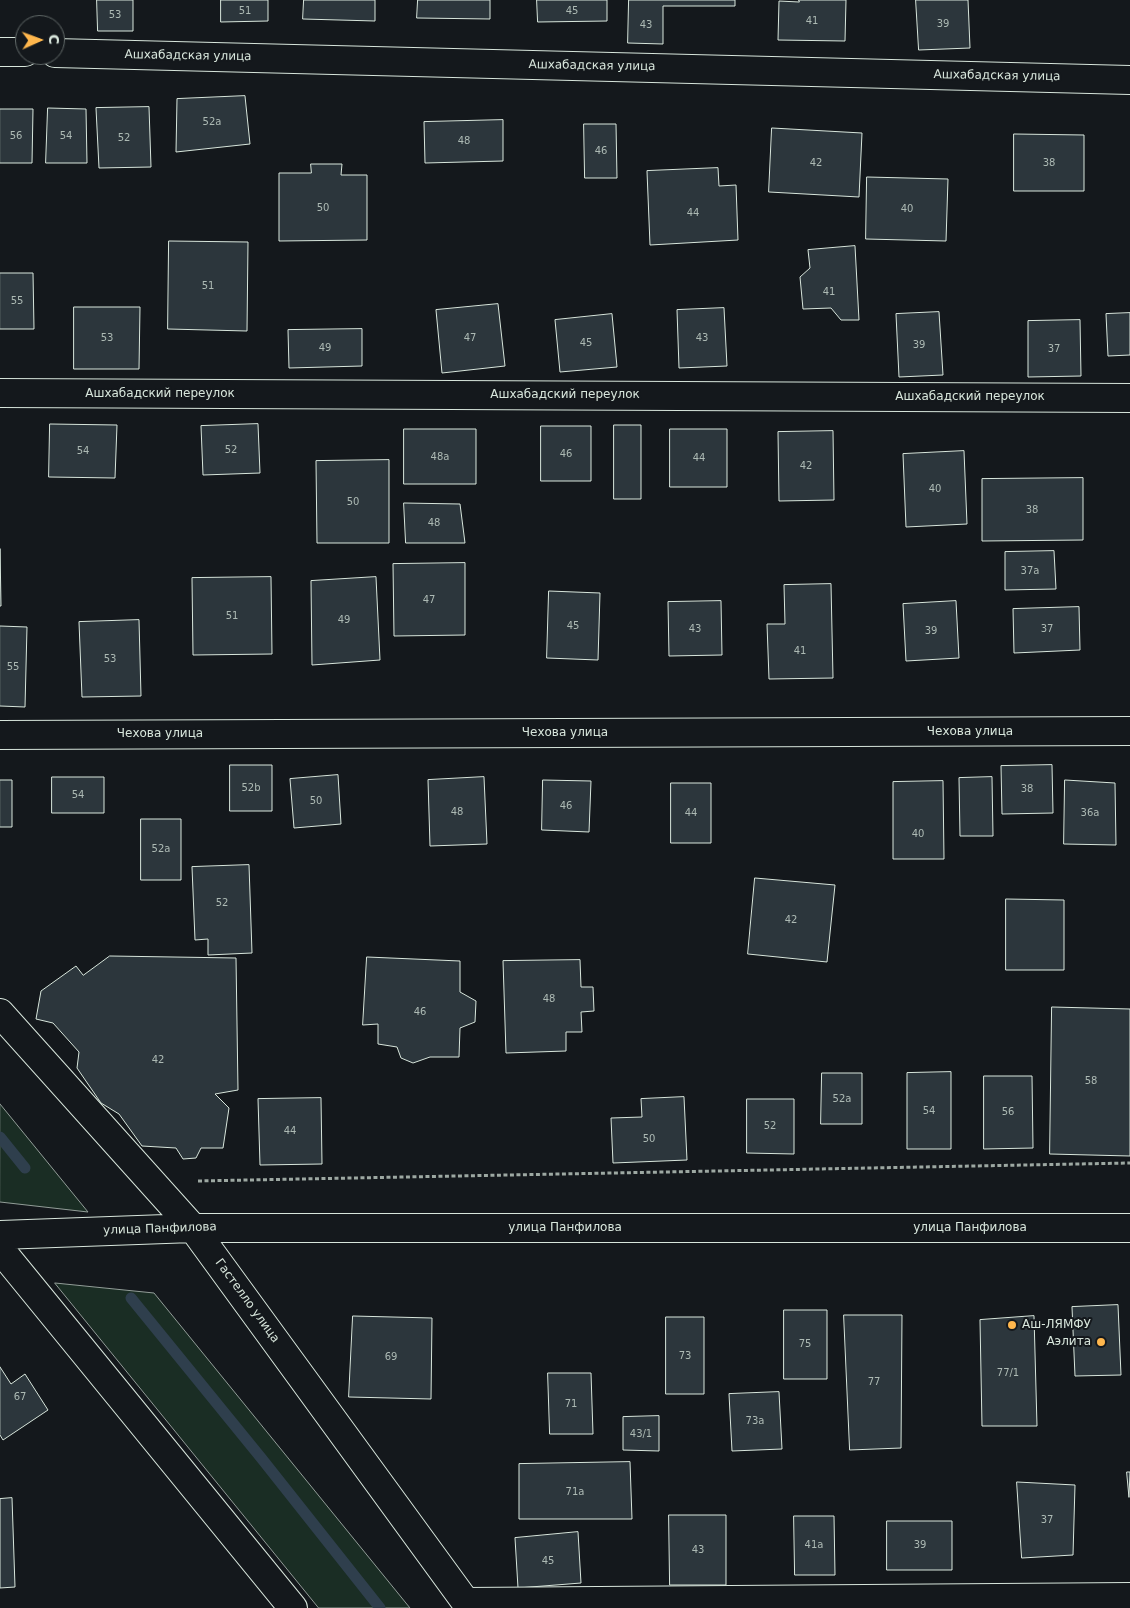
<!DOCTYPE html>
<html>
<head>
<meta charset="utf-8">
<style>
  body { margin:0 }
  #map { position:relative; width:1130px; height:1608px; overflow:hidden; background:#14181c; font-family:"DejaVu Sans",sans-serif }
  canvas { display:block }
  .north { position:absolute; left:15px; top:15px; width:50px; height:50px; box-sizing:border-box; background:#14181c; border:1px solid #626a69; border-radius:50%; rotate:88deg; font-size:14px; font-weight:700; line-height:20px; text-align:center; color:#d8e6dc }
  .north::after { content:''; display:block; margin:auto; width:18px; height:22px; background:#ffb74d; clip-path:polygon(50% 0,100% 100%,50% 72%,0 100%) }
</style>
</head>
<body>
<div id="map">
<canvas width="1130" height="1608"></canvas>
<div class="north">С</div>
</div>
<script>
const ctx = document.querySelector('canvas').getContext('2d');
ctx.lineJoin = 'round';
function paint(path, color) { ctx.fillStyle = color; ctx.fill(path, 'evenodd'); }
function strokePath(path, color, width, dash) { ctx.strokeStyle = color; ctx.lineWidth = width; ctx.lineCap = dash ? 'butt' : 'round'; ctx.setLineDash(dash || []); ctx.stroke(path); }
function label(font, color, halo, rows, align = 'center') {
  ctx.font = font + ' "DejaVu Sans",sans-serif'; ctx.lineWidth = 4; ctx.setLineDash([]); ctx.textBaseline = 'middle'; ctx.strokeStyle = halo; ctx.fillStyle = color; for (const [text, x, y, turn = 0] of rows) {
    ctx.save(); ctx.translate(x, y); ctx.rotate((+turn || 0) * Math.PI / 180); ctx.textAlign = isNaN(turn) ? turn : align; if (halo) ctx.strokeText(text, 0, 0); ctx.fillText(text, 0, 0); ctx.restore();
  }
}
const green = new Path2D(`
  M0,1104L88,1212L0,1202Z
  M55,1283L154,1293L410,1608H319Z`);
paint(green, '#1a2d24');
strokePath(green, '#939e99', 1);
strokePath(new Path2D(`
  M0,1137L25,1168
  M131,1298L262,1459L380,1608`), '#2f3f4d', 11);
const building = new Path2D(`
  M97,0H133V31H98Z
  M221,0H268V21L221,22Z
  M304,0H375V21L303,19Z
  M418,0H490V19L417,18Z
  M537,0H607V21L538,22Z
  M629,0H735V6H663V44L628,43Z
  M799,0H846L845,41L778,40L779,1L799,2Z
  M916,0H968L970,48L919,50Z
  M245,96L250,144L176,152L177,99Z
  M149,107L151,167L99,168L96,108Z
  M48,108L86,109L87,163H46Z
  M0,109H33L32,163H0Z
  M503,120V161L425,163L424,122Z
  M584,124H616L617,178H585Z
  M772,128L862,133L859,197L769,192Z
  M1014,134L1084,135V191H1014Z
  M311,164H342L341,175H367V240L279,241V173H311Z
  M718,168L719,186L736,185L738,240L650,245L647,171Z
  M867,177L948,179L946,241L866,239Z
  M169,241L248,242L247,331L168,329Z
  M855,246L859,320H841L831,308L803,309L800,277L810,268L808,250Z
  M0,273H33L34,329H0Z
  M498,304L505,366L442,373L436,310Z
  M74,307H140L139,369H74Z
  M724,308L727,366L679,368L677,310Z
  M939,312L943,375L899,377L896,314Z
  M1130,313V355L1108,356L1106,314Z
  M612,314L617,367L560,372L555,320Z
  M1080,320L1081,376L1028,377V321Z
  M362,329V366L289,368L288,330Z
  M50,424L117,425L115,478L49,477Z
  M258,424L260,473L203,475L201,426Z
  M614,425H641V499H614Z
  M541,426H591V481H541Z
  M404,429H476V484H404Z
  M670,429H727V487H670Z
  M833,431L834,500L779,501L778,432Z
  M964,451L967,524L906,527L903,454Z
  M389,460V543H317L316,461Z
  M1083,478V540L982,541V479Z
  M404,503L460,504L465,543H406Z
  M0,549L1,606H0Z
  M1054,551L1056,589L1005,590V552Z
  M465,563V635L394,636L393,564Z
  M271,577L272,654L193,655L192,578Z
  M376,577L380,660L312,665L311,581Z
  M831,584L833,678L769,679L767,624H785L784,585Z
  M549,591L600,593L598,660L547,658Z
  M721,601L722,655L669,656L668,602Z
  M956,601L959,658L906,661L903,604Z
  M1079,607L1080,650L1014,653L1013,609Z
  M139,620L141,696L82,697L79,622Z
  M0,626L27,627L25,707L0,706Z
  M230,765H272V811H230Z
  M1052,765L1053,813L1002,814L1001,766Z
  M338,775L341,824L294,828L290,779Z
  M52,777H104V813H52Z
  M484,777L487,844L430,846L428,780Z
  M992,777L993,836H960L959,778Z
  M0,780H12V827H0Z
  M543,780L591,781L589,832L542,830Z
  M1065,780L1115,783L1116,845L1064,844Z
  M943,781L944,859H893V782Z
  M671,783H711V843H671Z
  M141,819H181V880H141Z
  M249,865L252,953L208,955V939L195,940L192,867Z
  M755,878L835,885L827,962L748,954Z
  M1006,899L1064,900V970H1006Z
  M110,956L236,958L238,1090L215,1094L229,1108L223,1148H201L196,1158L183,1159L176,1148L142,1146L119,1114L101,1103L77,1068L79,1052L53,1023L36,1019L41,991L76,966L83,975Z
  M367,957L460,961V992L476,1001L475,1022L460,1028L459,1057H430L413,1063L401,1058L397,1047L378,1044V1024L363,1025Z
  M580,960L581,987H593L594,1011L581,1012L582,1032H566V1051L506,1053L503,961Z
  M1052,1007L1130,1009V1156L1050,1154Z
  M951,1072V1149H907V1073Z
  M822,1073H862V1124H821Z
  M984,1076H1032L1033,1148L984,1149Z
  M684,1097L687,1160L613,1163L611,1118L642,1117L641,1099Z
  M321,1098L322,1164L260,1165L258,1099Z
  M747,1099H794V1154L747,1153Z
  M1118,1305L1121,1375L1075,1376L1072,1307Z
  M784,1310H827V1379H784Z
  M844,1315H902L901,1448L850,1450Z
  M353,1316L432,1318L431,1399L349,1397Z
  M1034,1316L1037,1426H982L980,1320Z
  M666,1317H704V1394H666Z
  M0,1367L11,1384L25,1374L48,1410L3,1440L0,1435Z
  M548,1373H591L593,1434H550Z
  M779,1392L782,1449L732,1451L729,1394Z
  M659,1416V1451L623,1450V1417Z
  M630,1462L632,1519H519V1464Z
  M1127,1472H1130L1129,1497Z
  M1017,1482L1075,1485L1073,1555L1022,1558Z
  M12,1498L15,1587L0,1588V1499Z
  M669,1515H726V1585H670Z
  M794,1516H834L835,1575H795Z
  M887,1521H952V1570H887Z
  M578,1532L581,1583L518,1588L515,1538Z`);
paint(building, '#2c363c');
strokePath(building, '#d8e6dc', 1);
const minor = new Path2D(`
  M0,52H25
  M55,53L1130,80
  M0,393L1130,398
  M0,735L1130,731
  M0,1013L193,1228L470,1608
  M0,1235L193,1228H1130
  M0,1249L293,1608
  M466,1602L1130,1597`);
strokePath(minor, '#d8e6dc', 30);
strokePath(new Path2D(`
  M198,1181L1130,1163`), '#9da8a2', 3, [4, 2.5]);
strokePath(minor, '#14181c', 28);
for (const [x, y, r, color] of [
  [1012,1325,5,"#ffb74d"],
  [1101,1342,5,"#ffb74d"]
]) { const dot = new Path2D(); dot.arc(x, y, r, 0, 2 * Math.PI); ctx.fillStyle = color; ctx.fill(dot); strokePath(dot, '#14181c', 2); }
label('10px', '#adbab4', null, [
  ["51",245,11],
  ["45",572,11],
  ["53",115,15],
  ["41",812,21],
  ["39",943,24],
  ["43",646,25],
  ["52a",212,122],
  ["56",16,136],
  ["54",66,136],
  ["52",124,138],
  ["48",464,141],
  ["46",601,151],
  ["42",816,163],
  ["38",1049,163],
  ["50",323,208],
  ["40",907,209],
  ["44",693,213],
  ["51",208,286],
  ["41",829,292],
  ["55",17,301],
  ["53",107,338],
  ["47",470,338],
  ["43",702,338],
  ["45",586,343],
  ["39",919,345],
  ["49",325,348],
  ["37",1054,349],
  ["52",231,450],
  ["54",83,451],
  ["46",566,454],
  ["48a",440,457],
  ["44",699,458],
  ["42",806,466],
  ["40",935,489],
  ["50",353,502],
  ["38",1032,510],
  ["48",434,523],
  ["37а",1030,571],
  ["47",429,600],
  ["51",232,616],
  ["49",344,620],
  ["45",573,626],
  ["43",695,629],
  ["37",1047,629],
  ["39",931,631],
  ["41",800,651],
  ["53",110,659],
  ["55",13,667],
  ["52b",251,788],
  ["38",1027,789],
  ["54",78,795],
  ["50",316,801],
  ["46",566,806],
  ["48",457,812],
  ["44",691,813],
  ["36a",1090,813],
  ["40",918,834],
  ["52a",161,849],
  ["52",222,903],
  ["42",791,920],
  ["48",549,999],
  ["46",420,1012],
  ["42",158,1060],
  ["58",1091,1081],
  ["52a",842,1099],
  ["54",929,1111],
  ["56",1008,1112],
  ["52",770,1126],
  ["44",290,1131],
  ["50",649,1139],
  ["75",805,1344],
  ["73",685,1356],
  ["69",391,1357],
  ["77/1",1008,1373],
  ["77",874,1382],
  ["67",20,1397],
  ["71",571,1404],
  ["73а",755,1421],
  ["43/1",641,1434],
  ["71а",575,1492],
  ["37",1047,1520],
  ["41а",814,1545],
  ["39",920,1545],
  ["43",698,1550],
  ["45",548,1561]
]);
label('12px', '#d8e6dc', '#14181c', [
  ["Ашхабадская улица",188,56,1],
  ["Ашхабадская улица",592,66,1],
  ["Ашхабадская улица",997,76,1],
  ["Ашхабадский переулок",160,394],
  ["Ашхабадский переулок",565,395],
  ["Ашхабадский переулок",970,397],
  ["Чехова улица",970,732],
  ["Чехова улица",565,733],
  ["Чехова улица",160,734],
  ["улица Панфилова",565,1228],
  ["улица Панфилова",970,1228],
  ["улица Панфилова",160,1229,-2],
  ["Гастелло улица",247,1301,54]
]);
label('12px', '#d8e6dc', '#14181c', [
  ["Аш-ЛЯМФУ",1022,1325],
  ["Аэлита",1091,1342,"right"]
], 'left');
</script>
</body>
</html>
